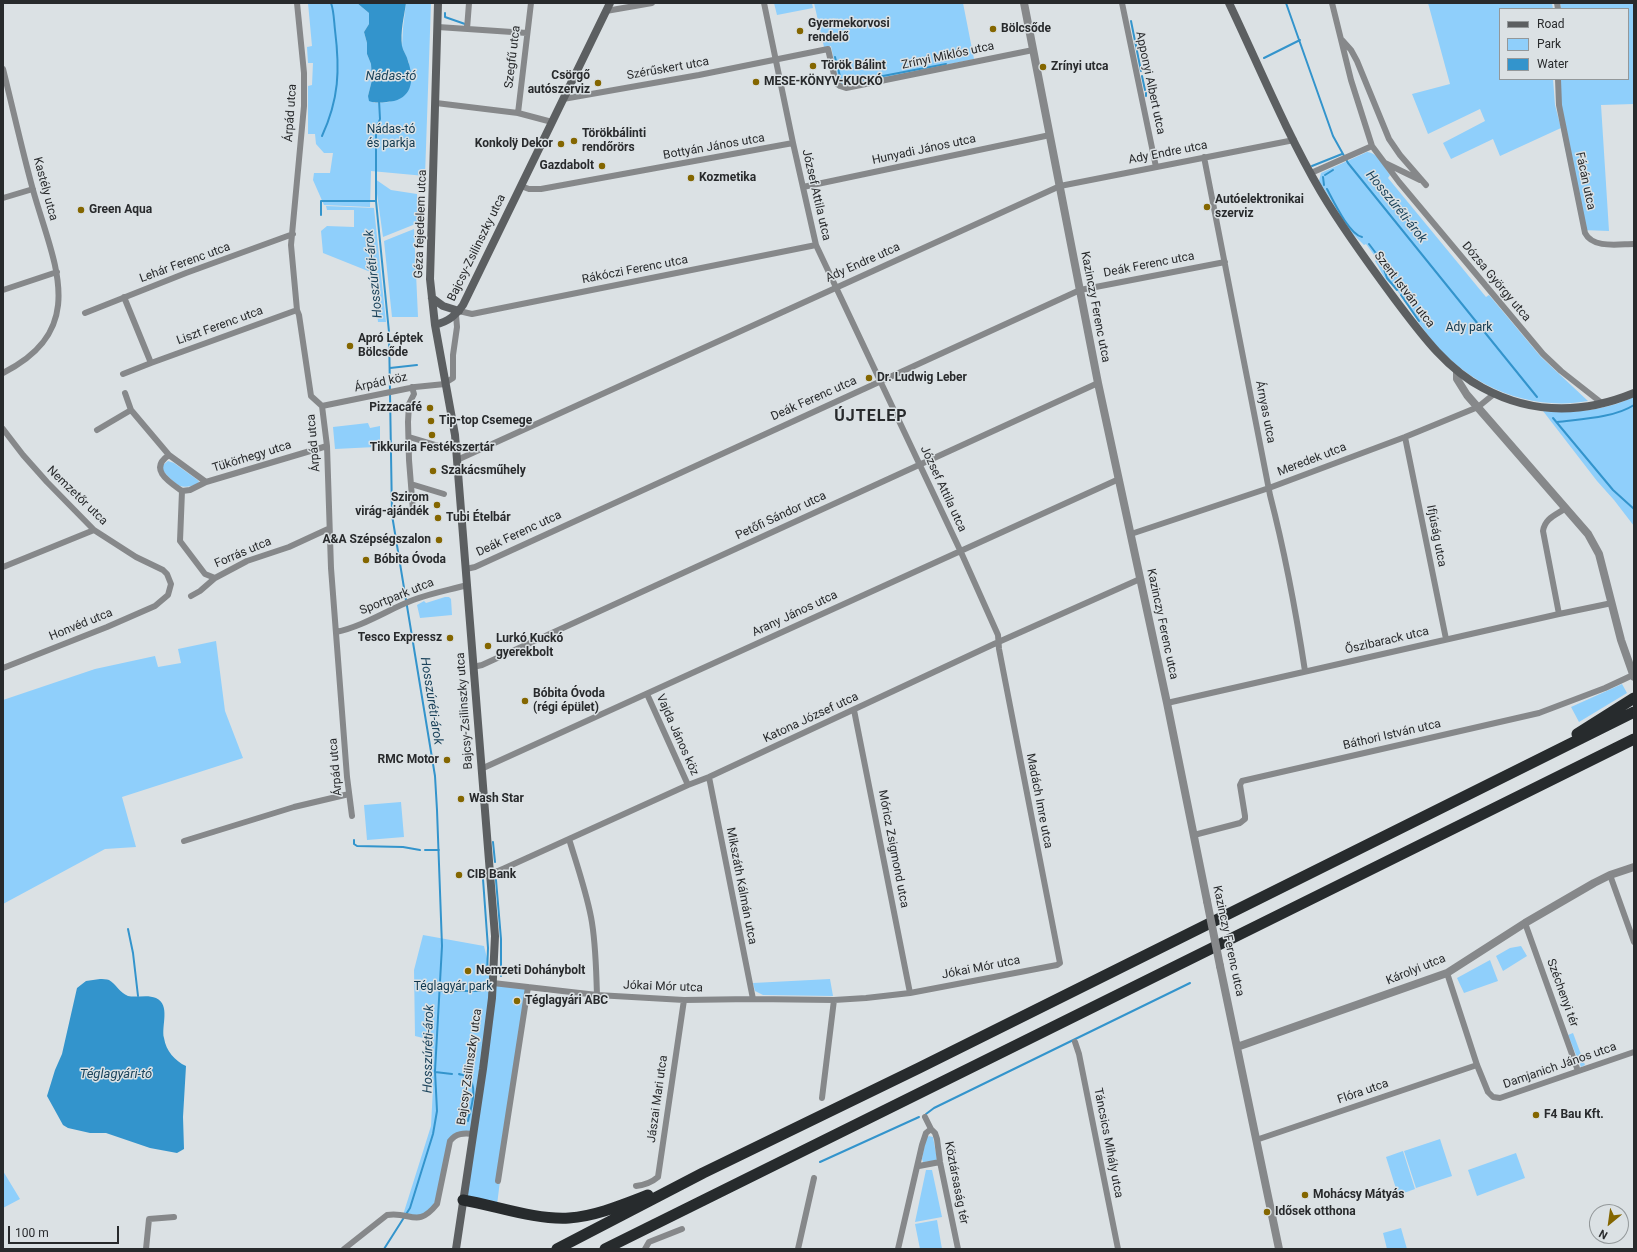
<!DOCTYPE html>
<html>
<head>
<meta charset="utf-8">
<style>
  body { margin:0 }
  #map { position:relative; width:1637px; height:1252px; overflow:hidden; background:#dbe1e4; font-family:Roboto,sans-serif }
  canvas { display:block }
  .frame { position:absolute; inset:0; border:4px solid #282a2c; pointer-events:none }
  .legend { position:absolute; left:1499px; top:8px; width:130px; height:72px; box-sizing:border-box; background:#dbe1e4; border:1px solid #93989a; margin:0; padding:5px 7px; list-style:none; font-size:12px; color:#282a2c }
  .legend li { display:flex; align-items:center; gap:8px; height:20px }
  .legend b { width:20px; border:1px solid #93989a }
  .north { position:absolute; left:1589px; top:1204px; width:40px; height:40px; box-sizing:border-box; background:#dbe1e4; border:1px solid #93989a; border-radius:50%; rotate:209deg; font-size:11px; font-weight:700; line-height:16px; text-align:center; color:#282a2c }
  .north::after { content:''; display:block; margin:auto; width:14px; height:18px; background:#846600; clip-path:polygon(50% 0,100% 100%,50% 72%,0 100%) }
  .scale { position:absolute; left:8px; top:1226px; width:111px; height:18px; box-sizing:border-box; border:2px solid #282a2c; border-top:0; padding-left:5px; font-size:12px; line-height:14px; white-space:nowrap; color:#282a2c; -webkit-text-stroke:3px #dbe1e4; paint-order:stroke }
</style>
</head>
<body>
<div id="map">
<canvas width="1637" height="1252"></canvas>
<div class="frame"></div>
<ul class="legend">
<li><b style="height:5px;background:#5c5f61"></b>Road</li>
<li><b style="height:11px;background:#8fcffb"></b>Park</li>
<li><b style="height:11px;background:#3394cc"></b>Water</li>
</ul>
<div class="north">N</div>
<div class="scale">100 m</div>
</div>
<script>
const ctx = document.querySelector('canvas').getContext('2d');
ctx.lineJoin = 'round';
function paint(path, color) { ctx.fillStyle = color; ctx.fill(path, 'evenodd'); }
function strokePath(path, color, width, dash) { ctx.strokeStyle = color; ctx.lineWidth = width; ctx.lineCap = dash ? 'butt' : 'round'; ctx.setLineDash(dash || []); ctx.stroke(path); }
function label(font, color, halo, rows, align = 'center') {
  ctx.font = font + ' Roboto,sans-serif'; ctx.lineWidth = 3; ctx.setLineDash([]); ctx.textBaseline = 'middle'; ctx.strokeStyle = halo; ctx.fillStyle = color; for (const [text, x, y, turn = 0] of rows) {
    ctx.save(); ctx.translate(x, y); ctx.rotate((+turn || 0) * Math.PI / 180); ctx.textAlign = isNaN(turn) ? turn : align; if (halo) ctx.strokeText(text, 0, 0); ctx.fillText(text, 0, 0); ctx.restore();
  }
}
paint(new Path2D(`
  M308,3H357L369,13V24L364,32L367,43V54L371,64L372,80L368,96L374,103L390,102L409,63L402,47L403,28L406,3H431L425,176L371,171L370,207L324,205L313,180L314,173H330L333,153H324L316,144L315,134H308V86L312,85L313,63H308L307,47L312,46Z
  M774,3H812L813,8L777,15Z
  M814,3H963L974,59L847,86L841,84L838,80L831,46L824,47Z
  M1428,3H1552L1553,9H1500V79H1553L1555,105L1561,128L1560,79H1628V9H1561L1560,3H1634V104L1601,105L1609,231L1582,230L1561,128L1500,156L1493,139L1451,159L1443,143L1485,121L1480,109L1428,134L1412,94L1450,84Z
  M1367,152C1377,152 1384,167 1390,175L1388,178L1486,297L1489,295L1541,357L1588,401C1527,412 1464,384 1427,334C1415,318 1405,302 1394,286C1384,281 1381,270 1375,261L1377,259L1366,244L1364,245L1351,232L1319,181L1321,173Z
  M375,179L391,190L417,194L418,223L383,237Z
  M326,206L374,208L386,322H378L373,273L323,253L321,231L327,226L354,227V210H327Z
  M414,229L418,317H392L384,241Z
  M1634,397V526L1614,500L1597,481L1543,411C1574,414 1606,410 1634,397Z
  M368,423L370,428L380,426V444H375V447L335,449L333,427Z
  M168,461L174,463L199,481L198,484C179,491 176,484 163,471V465Z
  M445,597H449L451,599L452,615L420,618L417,605L424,601L426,603Z
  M216,641L225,711L243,758L122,797L136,847L105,849L3,904V700L95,669L155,656L158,667L181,663L178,649Z
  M1622,684L1627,693L1579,722L1571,707Z
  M401,802L404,837L367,840L364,805Z
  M423,935L484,946L493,983L528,987L505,1140L497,1205L463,1200L473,1134L453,1137L437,1204L426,1216L403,1215L431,1126L433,1088L427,1039L415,1036L414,970Z
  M1521,946L1527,956L1503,971L1496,956L1510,948Z
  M1490,960L1498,981L1464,993L1457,978Z
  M830,979L833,996L763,995L755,991L753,983Z
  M1573,1033L1585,1065L1581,1067L1568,1035Z
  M929,1136L933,1137L937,1159L936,1161L923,1162L922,1159L926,1138Z
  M1440,1139L1452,1176L1416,1188L1404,1151Z
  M1403,1151L1415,1189L1398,1195L1386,1157Z
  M1516,1153L1525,1178L1477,1196L1468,1170Z
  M926,1170H932L942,1217L915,1222Z
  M3,1171L20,1199L3,1208Z
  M937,1220L942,1249H920L915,1224Z
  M1401,1228L1407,1249H1387L1383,1233Z`), '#8fcffb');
paint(new Path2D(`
  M357,3H406C404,17 400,32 402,46C403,51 407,56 408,61C414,78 413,96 394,101C386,102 376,104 369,101L368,96L372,80L371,64L367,54V43L364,32L369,24V13Z
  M100,979C102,979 107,979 109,980C116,984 120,993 128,996C137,998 147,994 156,998C171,1005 161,1026 164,1038C166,1051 175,1061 186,1066L183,1117L184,1149L177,1153L150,1148L106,1133H90L68,1128L63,1125L47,1096L55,1070L62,1054L77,988L86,981Z`), '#3394cc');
strokePath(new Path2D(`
  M1286,3L1333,136L1348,163L1537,397
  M445,13V17L465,24
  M1131,21L1141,71
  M835,57L841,80L846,83L946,64
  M1264,58L1300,40
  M1142,76L1145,90
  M1146,93V96
  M379,100L380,119L376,129V201L389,332L392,515L435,776L437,810L442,946L435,1071L437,1111L433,1134L410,1208L384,1249
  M322,136C339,99 340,70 335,30C334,22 334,11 331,3
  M1312,166L1342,154
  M1325,175L1333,170
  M1323,177L1324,185
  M1327,189C1334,202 1349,234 1362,237
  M321,215V201H376
  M1369,244L1378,256
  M1380,258L1387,278L1397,290
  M1401,295L1419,321
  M390,368L417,365
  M1553,418L1613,490L1634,509
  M1557,422C1580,419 1614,418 1634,405
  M354,840V844L357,846L403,847L420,850
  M493,842L495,862
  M425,850H439
  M483,879L488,948L487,974
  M496,880L501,939V976
  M128,929L133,953L138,996
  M440,991H480
  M435,1072L452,1074
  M459,1074C461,1075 466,1075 468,1077C479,1087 470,1110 468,1121
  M926,1114L934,1108L1190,983
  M820,1162L919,1117`), '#3394cc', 2);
strokePath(new Path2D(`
  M297,3L304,73V106L291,245L297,310L299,315L311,396L322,406L327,446L331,568L347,777L352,816
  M1122,3L1156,167
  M1332,3L1351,80L1372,146L1399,182L1543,354L1561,371L1603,404
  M1557,3L1558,9
  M606,11L652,3
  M438,27L527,33
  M467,29L469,3
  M1342,40L1351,50L1357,61L1389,139L1400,155L1426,185
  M3,69C13,109 22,150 33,190C53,262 91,329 3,373
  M1558,79L1559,105L1585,233C1593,249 1619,244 1634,244
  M563,99L699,75L828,49L836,83L840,86L846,88L1033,50
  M436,103L518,113L552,122
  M518,113L531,3
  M1204,157L1270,495C1285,553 1296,612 1305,671
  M1385,163L1420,180L1421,179
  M1311,173L1372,146
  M521,186L529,189H541L793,143
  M803,187L1050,135
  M3,198L33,189
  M3,290L57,272
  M124,297L151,363L297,310
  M459,311L472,314L816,245
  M85,313L186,273L293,234
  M123,374L151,363
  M445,383L453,378V355L457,327L456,315
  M412,387L414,394L409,404L408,422L409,460L413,510
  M125,393L131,410L169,455L206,482L327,446
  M322,406L415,387L445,384
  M3,429L23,455L47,482L94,530L136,557L163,570L167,574L171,584L168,595L155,606L107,627L3,668
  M97,430L131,410
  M409,437L439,446
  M1405,437L1446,639
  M169,455C148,469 169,482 182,491L190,490L206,482
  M457,460L1060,186L1294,140
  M411,484L444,494
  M182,491L180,541L205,574L215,578
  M1131,534L1269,488L1405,437L1478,407L1494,394
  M3,567L94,530
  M466,569L475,567L1080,290L1225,262
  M191,596L200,591L215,578L247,561L289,547L328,529
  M1559,614L1543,531C1545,518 1556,515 1566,508
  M336,632C364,626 387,610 413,600C431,593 449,590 467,585
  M473,667L482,665L1098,383
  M647,694L688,785
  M1167,703L1559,614L1612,603
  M854,710L910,993
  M481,769L1119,479
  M709,777L753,999
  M1194,835L1240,823L1245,819V816L1240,785L1242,781L1539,713L1605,688L1633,675
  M569,839C577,865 586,891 591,917C596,943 596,969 597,995
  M184,841L294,807L349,794
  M489,871H498L505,868L688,785L709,777L994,644L1140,579
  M1610,875L1634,942
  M1525,923L1578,1071
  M1447,973L1477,1065L1488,1092L1493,1097L1500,1098L1634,1052
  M493,983L597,995L684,1000L753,999L834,1000L866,998L910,993L1057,965L1060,963L999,649L998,635L960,550L816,245L793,143L764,3
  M1075,1042L1079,1054L1118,1249
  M822,1098L834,1000
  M925,1117L931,1129L935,1133L937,1139L940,1162L958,1249
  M1256,1140L1477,1065
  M919,1166L940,1162
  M498,1181L528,987
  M636,1186C645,1185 651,1183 658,1177L684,1000
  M146,1249L149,1219L174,1217
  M344,1249L387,1215C411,1211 417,1229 437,1204L450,1141C456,1133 464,1133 473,1134
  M645,1249L649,1242L682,1229
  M798,1249L814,1178
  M898,1249L922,1145L926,1133L931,1129`), '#86888a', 6);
strokePath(new Path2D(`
  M1024,3L1098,383L1167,703L1207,901
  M1457,371V379L1467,395L1588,534L1599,554L1621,640L1634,677
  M1220,966L1279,1249
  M1237,1047L1447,973L1525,923L1594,883L1610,875L1634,867`), '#86888a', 8);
strokePath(new Path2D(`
  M438,3L430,279L435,325L455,435L457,460L495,936L492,998L483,1069L456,1249
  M1229,3C1259,66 1286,132 1321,192C1343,229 1368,263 1394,298C1419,331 1445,368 1483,388C1533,415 1583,414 1634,393
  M432,298L443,306L459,311
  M435,325C449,321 455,316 463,305L610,3`), '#5c5f61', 8);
strokePath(new Path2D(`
  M1577,734L1634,698
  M463,1200C497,1206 535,1220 569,1218C596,1216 622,1205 648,1195
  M557,1249L703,1173L919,1068L1634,712
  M605,1249L1634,739`), '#272b2d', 11);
strokePath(new Path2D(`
  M1207,901L1220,966`), '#86888a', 8);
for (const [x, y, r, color] of [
  [993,29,4,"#846600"],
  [800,31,4,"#846600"],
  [813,66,4,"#846600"],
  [1043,67,4,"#846600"],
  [756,82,4,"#846600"],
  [598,83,4,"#846600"],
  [574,141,4,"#846600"],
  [561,144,4,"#846600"],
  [602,166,4,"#846600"],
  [691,178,4,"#846600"],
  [1207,207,4,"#846600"],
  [81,210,4,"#846600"],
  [350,346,4,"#846600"],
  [869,378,4,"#846600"],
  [430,408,4,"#846600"],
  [431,421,4,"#846600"],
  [432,435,4,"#846600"],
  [433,471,4,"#846600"],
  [437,505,4,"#846600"],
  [438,518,4,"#846600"],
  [439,540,4,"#846600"],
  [366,560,4,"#846600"],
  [450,638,4,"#846600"],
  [488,646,4,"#846600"],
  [525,701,4,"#846600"],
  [447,760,4,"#846600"],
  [461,799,4,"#846600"],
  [459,875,4,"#846600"],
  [468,971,4,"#846600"],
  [517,1001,4,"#846600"],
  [1536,1115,4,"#846600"],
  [1305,1195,4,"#846600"],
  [1267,1212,4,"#846600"]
]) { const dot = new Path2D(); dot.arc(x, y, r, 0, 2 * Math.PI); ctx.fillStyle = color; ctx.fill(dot); strokePath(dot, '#dbe1e4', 1.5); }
label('bold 12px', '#282a2c', '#dbe1e4', [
  ["Gyermekorvosi",808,24],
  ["rendelő",808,38],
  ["Bölcsőde",1001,29],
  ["Török Bálint",821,66],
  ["Zrínyi utca",1051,67],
  ["Csörgő",590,76,"right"],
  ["autószerviz",590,90,"right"],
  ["MESE-KÖNYV-KUCKÓ",764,82],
  ["Törökbálinti",582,134],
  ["rendőrörs",582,148],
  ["Konkolÿ Dekor",553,144,"right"],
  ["Gazdabolt",594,166,"right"],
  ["Kozmetika",699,178],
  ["Autóelektronikai",1215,200],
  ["szerviz",1215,214],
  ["Green Aqua",89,210],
  ["Apró Léptek",358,339],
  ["Bölcsőde",358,353],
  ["Dr. Ludwig Leber",877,378],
  ["Pizzacafé",422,408,"right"],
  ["Tip-top Csemege",439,421],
  ["Tikkurila Festékszertár",432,448,"center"],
  ["Szakácsműhely",441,471],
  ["Szirom",429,498,"right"],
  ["virág-ajándék",429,512,"right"],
  ["Tubi Ételbár",446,518],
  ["A&A Szépségszalon",431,540,"right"],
  ["Bóbita Óvoda",374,560],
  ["Tesco Expressz",442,638,"right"],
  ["Lurkó Kuckó",496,639],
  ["gyerekbolt",496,653],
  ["Bóbita Óvoda",533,694],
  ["(régi épület)",533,708],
  ["RMC Motor",439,760,"right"],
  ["Wash Star",469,799],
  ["CIB Bank",467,875],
  ["Nemzeti Dohánybolt",476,971],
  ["Téglagyári ABC",525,1001],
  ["F4 Bau Kft.",1544,1115],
  ["Mohácsy Mátyás",1313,1195],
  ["Idősek otthona",1275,1212]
], 'left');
label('12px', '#282a2c', '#dbe1e4', [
  ["Zrínyi Miklós utca",948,56,-12],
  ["Szegfű utca",513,57,-83],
  ["Szérűskert utca",668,69,-10],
  ["Apponyi Albert utca",1150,83,78],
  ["Árpád utca",291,113,-86],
  ["Bottyán János utca",714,147,-10],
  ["Hunyadi János utca",924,150,-12],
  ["Ady Endre utca",1168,153,-11],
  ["Fácán utca",1585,181,78],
  ["Kastély utca",45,189,75],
  ["József Attila utca",816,195,77],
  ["Géza fejedelem utca",421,224,-88],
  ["Bajcsy-Zsilinszky utca",477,248,-64],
  ["Lehár Ferenc utca",185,263,-20],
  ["Ady Endre utca",863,263,-24],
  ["Deák Ferenc utca",1149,265,-11],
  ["Rákóczi Ferenc utca",635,270,-11],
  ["Dózsa György utca",1496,282,50],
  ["Szent István utca",1404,290,53],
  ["Kazinczy Ferenc utca",1095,307,79],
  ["Liszt Ferenc utca",220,326,-20],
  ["Árpád köz",381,383,-12],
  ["Deák Ferenc utca",814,399,-24],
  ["Árnyas utca",1265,412,79],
  ["Árpád utca",314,443,-95],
  ["Tükörhegy utca",252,457,-17],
  ["Meredek utca",1312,460,-21],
  ["József Attila utca",943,489,65],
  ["Nemzetőr utca",77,496,44],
  ["Petőfi Sándor utca",781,516,-25],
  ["Deák Ferenc utca",519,534,-25],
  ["Ifjúság utca",1436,536,79],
  ["Forrás utca",243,553,-23],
  ["Sportpark utca",397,597,-22],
  ["Arany János utca",795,614,-25],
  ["Kazinczy Ferenc utca",1162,624,78],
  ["Honvéd utca",81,625,-22],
  ["Őszibarack utca",1387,641,-13],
  ["Bajcsy-Zsilinszky utca",465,711,-94],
  ["Katona József utca",811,718,-25],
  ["Vajda János köz",677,735,66],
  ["Báthori István utca",1392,735,-13],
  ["Árpád utca",336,767,-95],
  ["Madách Imre utca",1039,801,79],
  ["Móricz Zsigmond utca",893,849,79],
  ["Mikszáth Kálmán utca",741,886,79],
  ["Kazinczy Ferenc utca",1228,941,78],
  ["Jókai Mór utca",981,968,-11],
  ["Károlyi utca",1416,970,-22],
  ["Jókai Mór utca",663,987,2],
  ["Széchenyi tér",1562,993,70],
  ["Damjanich János utca",1560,1066,-19],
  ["Bajcsy-Zsilinszky utca",470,1067,-82],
  ["Flóra utca",1363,1092,-19],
  ["Jászai Mari utca",658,1099,-82],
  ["Táncsics Mihály utca",1108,1143,79],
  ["Köztársaság tér",956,1183,79]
]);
label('12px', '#0e374e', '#dbe1e4', [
  ["Nádas-tó",391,130],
  ["és parkja",391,144],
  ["Ady park",1469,328],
  ["Téglagyár park",453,987]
]);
label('italic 13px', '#1c445c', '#dbe1e4', [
  ["Nádas-tó",391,77],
  ["Hosszúréti-árok",1396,207,51],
  ["Hosszúréti-árok",374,274,-96],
  ["Hosszúréti-árok",431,701,81],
  ["Hosszúréti-árok",429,1049,-89],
  ["Téglagyári-tó",116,1075]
]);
ctx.letterSpacing = '1px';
label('bold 16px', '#282a2c', '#dbe1e4', [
  ["ÚJTELEP",871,417]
]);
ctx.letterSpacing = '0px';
</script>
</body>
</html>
